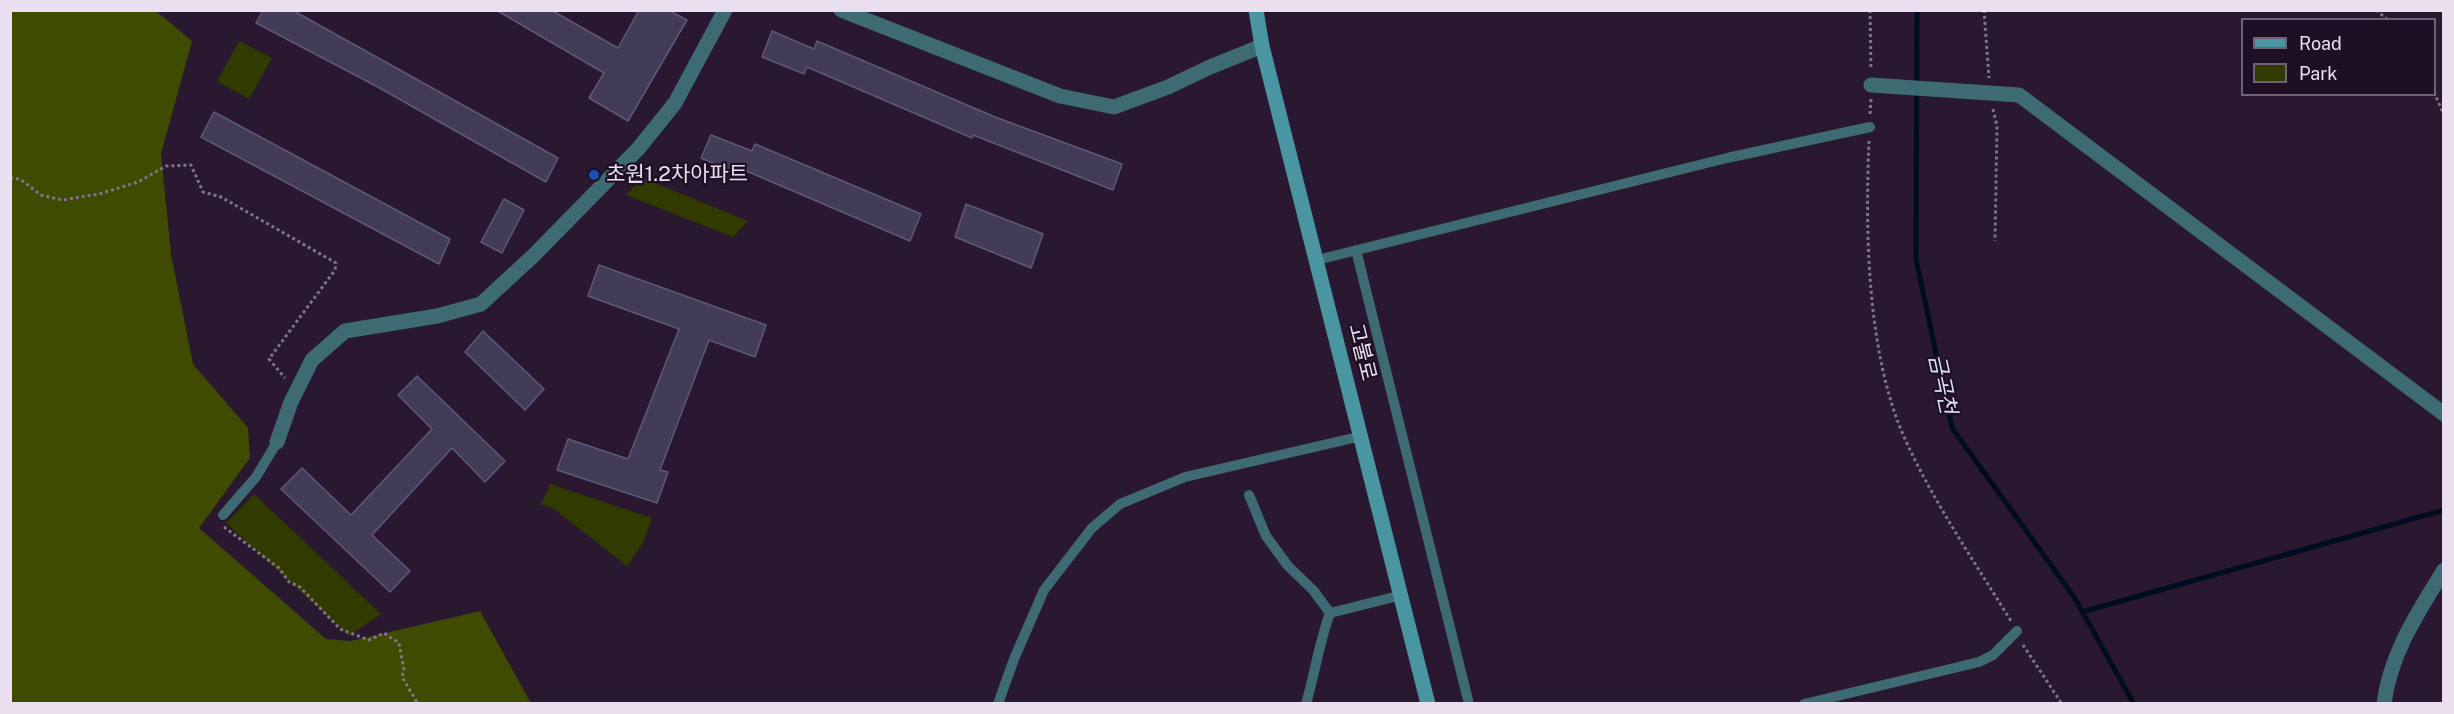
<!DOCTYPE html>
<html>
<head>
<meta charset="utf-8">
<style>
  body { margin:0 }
  #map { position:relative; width:2454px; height:714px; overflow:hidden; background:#29182f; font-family:"Public Sans",sans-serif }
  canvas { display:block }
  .frame { position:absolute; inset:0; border:12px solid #eadfef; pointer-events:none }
  .legend { position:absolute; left:2241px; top:18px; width:195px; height:78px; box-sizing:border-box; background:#1f0f25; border:2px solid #706276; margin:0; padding:8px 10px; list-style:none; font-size:18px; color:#eadfef }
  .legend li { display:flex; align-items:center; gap:12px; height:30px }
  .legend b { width:30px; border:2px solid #706276 }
</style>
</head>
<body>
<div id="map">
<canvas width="2454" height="714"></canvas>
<div class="frame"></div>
<ul class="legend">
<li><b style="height:8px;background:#4995a2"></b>Road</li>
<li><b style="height:16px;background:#313b00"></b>Park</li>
</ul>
</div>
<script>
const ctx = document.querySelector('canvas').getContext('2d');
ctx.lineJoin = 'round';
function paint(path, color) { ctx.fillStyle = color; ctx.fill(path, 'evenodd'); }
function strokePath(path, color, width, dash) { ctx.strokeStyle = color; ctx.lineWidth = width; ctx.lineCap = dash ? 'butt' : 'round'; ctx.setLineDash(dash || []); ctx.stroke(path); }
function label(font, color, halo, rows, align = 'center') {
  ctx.font = font + ' "Public Sans","Noto Sans KR",sans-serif'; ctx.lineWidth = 4.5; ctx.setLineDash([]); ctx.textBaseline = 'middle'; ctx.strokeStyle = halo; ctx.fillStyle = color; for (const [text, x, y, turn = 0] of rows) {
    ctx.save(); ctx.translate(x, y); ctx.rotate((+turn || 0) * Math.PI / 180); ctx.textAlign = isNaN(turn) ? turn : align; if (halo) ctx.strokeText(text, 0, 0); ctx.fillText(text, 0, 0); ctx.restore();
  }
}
paint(new Path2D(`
  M239,41L272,58L249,99L217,81Z
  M642,178L748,221L733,237L626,195Z
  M550,484L652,518L643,543L627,566L554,509L541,504Z
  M254,494L381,614L349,636L226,523Z`), '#313b00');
paint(new Path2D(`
  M10,11H156L192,41L161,154L171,254L193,364L248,428L250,458L199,528L326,639L351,641L480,611L531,703H11Z`), '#3e4b01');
strokePath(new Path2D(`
  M1917,10L1916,259L1952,428L2074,597L2134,704
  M2082,612L2444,510`), '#000c1f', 5);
const building = new Path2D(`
  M263,10H292L558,158L546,182L376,86L256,23Z
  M496,10H551L618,48L639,10H668L687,20L628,121L589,98L604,73Z
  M772,31L814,49L817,41L995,117L1122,164L1113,190L973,135L972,138L807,67L804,74L762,57Z
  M214,112L450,239L439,264L201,137Z
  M711,135L752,151L755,144L921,214L910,241L744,170L742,176L701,158Z
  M504,199L524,210L502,253L481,242Z
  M966,204L1043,234L1031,268L955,237Z
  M599,265L766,325L755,357L709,340L660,470L668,472L657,503L557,470L568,439L628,459L679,329L588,296Z
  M483,331L544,389L525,410L465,352Z
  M417,376L505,461L485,482L452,448L372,535L410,571L390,592L281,489L302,468L351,515L432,429L398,395Z`);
paint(building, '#423c59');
strokePath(building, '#5e5977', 1.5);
strokePath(new Path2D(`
  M1870,10L1871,69
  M1984,10L1989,78
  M2376,10L2388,20
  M2434,92L2444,115
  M1993,109L1997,126L1995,241
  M1870,114L1871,99
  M1869,141C1865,232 1867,355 1905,439C1934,503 1974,561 2011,621
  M10,178L20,179L41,195L62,200L99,194L138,182L166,166L191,165L203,192L221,197L336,263L335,270L269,359L285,378
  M224,527L279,568L289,582L300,587L340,629L369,640L384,633L399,643L404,670L402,677L418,704
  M2023,645L2062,704`), '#827488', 3, [3, 3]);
strokePath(new Path2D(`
  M1356,250L1469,704
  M1317,260L1727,158L1870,127
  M1249,495L1266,536L1288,566L1313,590L1330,613C1319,643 1315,673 1306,704
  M223,515L256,477L277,442
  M1330,613L1402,595
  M998,704L1014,659L1044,590L1092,528L1120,504L1185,477L1362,436
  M1804,704L1979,662L1993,655L2017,631`), '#3e6b73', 10);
strokePath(new Path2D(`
  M841,10L1060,96L1114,107L1168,87L1210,67L1262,46
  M1871,85L2019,95L2444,414
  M277,442L291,402L312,360L345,331L437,316L481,304L534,255L638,149L675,103L725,10
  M2384,704C2390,654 2418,612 2444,570`), '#3e6b73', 15);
strokePath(new Path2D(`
  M1256,10L1262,46L1428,704`), '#4995a2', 15);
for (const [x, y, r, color] of [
  [594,175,6,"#1a4fb4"]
]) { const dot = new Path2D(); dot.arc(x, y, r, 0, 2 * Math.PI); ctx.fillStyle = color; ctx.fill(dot); strokePath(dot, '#1f0f25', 2); }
label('21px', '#eadfef', '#1f0f25', [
  ["초원1.2차아파트",606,175]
], 'left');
label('21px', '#eadfef', '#1f0f25', [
  ["고불로",1362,352,76]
]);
label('italic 22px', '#d5e4f6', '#1f0f25', [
  ["금곡천",1942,384,78]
]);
</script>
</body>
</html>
